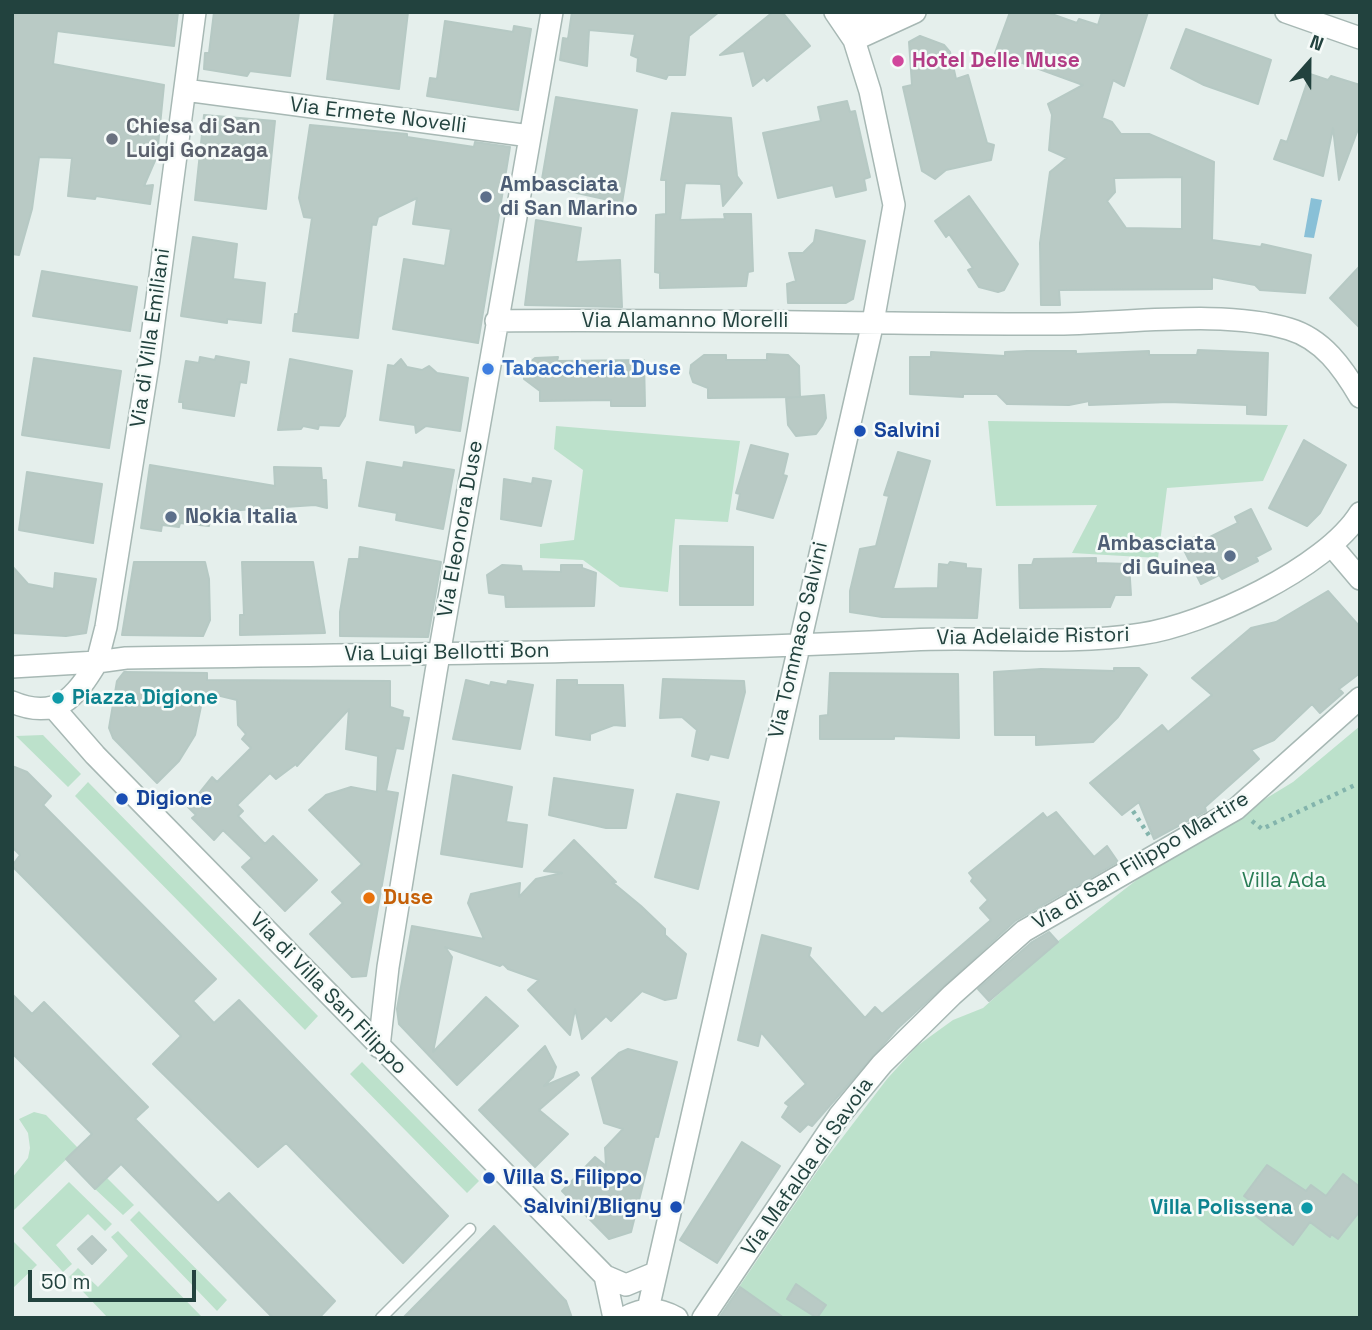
<!DOCTYPE html>
<html>
<head>
<meta charset="utf-8">
<style>
  body { margin:0 }
  #map { position:relative; width:1372px; height:1330px; overflow:hidden; background:#e5efec; font-family:"Space Grotesk",sans-serif }
  canvas { display:block }
  .frame { position:absolute; inset:0; border:14px solid #22423e; pointer-events:none }
  .north { position:absolute; left:1274px; top:28px; width:70px; height:70px; -webkit-text-stroke:5px #f6fbf9; paint-order:stroke; rotate:21deg; font-size:19px; font-weight:700; line-height:28px; text-align:center; color:#22423e }
  .north::after { content:''; display:block; margin:auto; width:24px; height:32px; background:#22423e; clip-path:polygon(50% 0,100% 100%,50% 72%,0 100%) }
  .scale { position:absolute; left:28px; top:1270px; width:168px; height:32px; box-sizing:border-box; border:4px solid #22423e; border-top:0; padding-left:9px; font-size:21px; line-height:24px; white-space:nowrap; color:#22423e; -webkit-text-stroke:5px #f6fbf9; paint-order:stroke }
</style>
</head>
<body>
<div id="map">
<canvas width="1372" height="1330"></canvas>
<div class="frame"></div>
<div class="north">N</div>
<div class="scale">50 m</div>
</div>
<script>
const ctx = document.querySelector('canvas').getContext('2d');
ctx.lineJoin = 'round';
function paint(path, color) { ctx.fillStyle = color; ctx.fill(path, 'evenodd'); }
function strokePath(path, color, width, dash) { ctx.strokeStyle = color; ctx.lineWidth = width; ctx.lineCap = dash ? 'butt' : 'round'; ctx.setLineDash(dash || []); ctx.stroke(path); }
function label(font, color, halo, rows, align = 'center') {
  ctx.font = font + ' "Space Grotesk",sans-serif'; ctx.lineWidth = 5; ctx.setLineDash([]); ctx.textBaseline = 'middle'; ctx.strokeStyle = halo; ctx.fillStyle = color; for (const [text, x, y, turn = 0] of rows) {
    ctx.save(); ctx.translate(x, y); ctx.rotate((+turn || 0) * Math.PI / 180); ctx.textAlign = isNaN(turn) ? turn : align; if (halo) ctx.strokeText(text, 0, 0); ctx.fillText(text, 0, 0); ctx.restore();
  }
}
paint(new Path2D(`
  M988,421L1288,425L1263,481L1167,488L1158,558L1072,553L1097,505L996,506Z
  M556,426L740,441L728,522L675,519L668,592L620,587L583,560L540,558V544L574,540L583,470L554,449Z
  M1360,726V1318H718L820,1167L887,1079L917,1046L953,1020L983,1008L1058,941L1152,868L1293,782Z
  M43,735L81,774L68,787L16,736Z
  M88,782L318,1016L305,1030L75,796Z
  M362,1062L479,1181L467,1193L350,1074Z
  M34,1112L46,1115L78,1148L12,1212V1178L28,1158L30,1148L28,1133L19,1119Z
  M107,1178L134,1205L123,1215L95,1189Z
  M69,1182L112,1224L105,1231L88,1214L56,1245L72,1264L63,1272L22,1228Z
  M139,1211L227,1300L217,1311L130,1220Z
  M118,1231L201,1316L108,1318L69,1277L78,1268L98,1287L128,1256L111,1237Z
  M12,1240L37,1265L12,1289Z`), '#bce1cb');
paint(new Path2D(`
  M1311,198L1322,200L1314,238L1304,237Z`), '#89c0d7');
const building = new Path2D(`
  M12,12H178L174,46L57,31L53,64L164,85L157,156L144,186L153,185L150,204L96,196L95,199L68,196L72,158L39,157L32,209L19,255L12,254Z
  M214,12H299L290,76L250,71L247,76L204,69L205,53H209Z
  M335,12H408L399,89L327,79Z
  M572,12H719L689,36L685,75H668L666,79L637,71L638,58L631,55L635,34L589,30L587,66L560,60L563,38L568,39Z
  M773,12H782L810,46L767,81L764,77L753,86L744,51L720,55Z
  M1010,12H1046L1077,23L1079,19L1098,25L1102,12H1148L1124,86L1113,80L1102,118L1112,122L1121,134H1149L1214,162L1212,240L1261,247L1262,244L1311,255L1305,293L1260,290L1255,285L1212,277V289L1059,290L1060,305H1041L1040,243L1050,172L1067,158L1049,150L1052,115L1048,104L1083,85L995,53ZM1182,177V229L1126,228L1107,201L1115,192L1114,178Z
  M445,21L513,32L514,26L531,29L518,110L427,96L430,78L437,79Z
  M1186,29L1271,60L1258,104L1204,85L1171,68Z
  M920,36L944,45L950,52L956,79L968,75L987,143L994,145L991,160L946,170L935,179L922,171L903,87L912,85L909,42Z
  M1310,74L1328,80L1331,76L1360,85V124L1339,180L1333,128L1323,176L1274,159L1281,140L1287,142Z
  M556,97L637,110L622,203L541,185Z
  M847,101L850,112L855,111L870,177L864,179L866,190L836,197L833,185L778,198L763,133L821,121L818,107Z
  M672,113L731,118L737,176L742,183L723,206L721,184L685,183L680,220L725,219L724,214H751L753,271L748,272L746,286L660,288V273L655,272L656,215L666,214V180H661Z
  M204,115L275,121L266,209L195,200Z
  M310,125L407,134V137L474,147L475,142L510,147L478,343L393,329L404,259L445,266L451,229L413,224L417,198L378,217L376,225L372,224L358,338L293,331L295,314H298L312,218L304,217L299,198Z
  M969,196L1018,264L1004,290L998,292L979,287L968,270L973,268L949,234L946,237L935,221Z
  M536,220L581,228L576,262L620,260L622,307L525,305Z
  M816,230L865,241L853,299L846,303H788L787,284L796,281L789,253H803L814,242Z
  M193,237L237,244L233,279L265,283L261,323L227,319V323L181,316Z
  M1360,266V328L1330,298Z
  M42,271L137,287L130,331L33,316Z
  M1198,350L1268,353L1266,415L1247,414V405L1169,402L1089,405V401L1069,405L1007,404L997,394H963V397L910,394V357H931V352L1005,356V352L1027,351H1076V354L1149,351V355H1197Z
  M767,354L788,355L799,366L800,397L708,398V388L693,382L690,373L691,365L704,355H726V360H767Z
  M216,356L249,362L246,383L240,382L234,416L183,408V402H179L186,361L199,363L200,357L215,360Z
  M558,357L557,361L644,360L645,406H611V400L540,401V391L524,379V367L535,358Z
  M34,358L121,371L109,448L22,435Z
  M290,359L352,371L345,416L339,426L319,425L318,429L303,426L301,429L278,430Z
  M401,359L407,367L422,370L429,366L437,373L468,378L460,431L426,426L416,433L415,425L380,420L388,365L394,366Z
  M824,395L826,418L822,426L816,434L796,436L788,425L786,398Z
  M1304,440L1346,465L1320,513L1307,526L1269,508Z
  M751,445L788,454L783,475L787,476L773,518L737,509L740,494L736,493Z
  M898,452L930,461L893,589L938,588L939,564L948,565L950,562L966,564V568L981,569L977,618L882,617L850,612V591L860,549L876,546L889,496L884,495Z
  M367,462L403,468L404,462L454,470L443,529L396,520L397,513L359,506Z
  M150,465L275,486L274,467L321,468L322,480H326L327,508L315,505L210,512L209,526L180,523L179,527L162,525L161,531L141,528Z
  M27,472L102,484L93,543L19,530Z
  M533,478L551,481L541,526L501,519L504,479L532,484Z
  M1251,509L1271,549L1256,557L1258,561L1222,579L1219,575L1201,584L1181,544L1197,536L1200,542L1238,523L1235,517Z
  M680,546L753,547V605H680Z
  M360,547L441,562L428,637L340,636V612L349,559H359Z
  M1096,558V563L1129,564L1131,595H1115L1110,607L1020,608L1019,565H1032L1034,559Z
  M134,562H205L209,579L210,620L203,636L122,635Z
  M242,562H313L325,633L240,635V615H244Z
  M502,565L521,566L522,571L561,572V565H582V568L596,573L594,606L506,607L505,595L489,593L487,575Z
  M12,566L28,584L54,589L55,573L96,579L86,633L66,636L12,633Z
  M1328,591L1360,627V673L1339,689L1343,693L1320,713L1312,704L1274,740L1251,750L1259,759L1205,807L1206,811L1154,839L1139,802L1122,815L1090,783L1162,725L1168,732L1212,695L1192,678L1251,628L1276,622Z
  M1114,668H1139L1147,675L1118,717L1093,742L1036,745V735H995L994,672L1041,669L1114,671Z
  M124,672L207,673V680L390,681V707L403,711L402,717L409,718L403,749L396,748L386,791L398,793L366,976L352,977L310,934L343,903L332,892L362,864L309,810L326,795L351,787L377,792L378,756L346,749L349,709L297,766L296,764L276,779L270,773L237,805L243,811L238,816L265,844L273,836L317,880L285,911L242,867L252,858L223,830L214,840L192,818L196,815L188,807L212,777L217,782L251,748L242,739L246,734L238,725L237,700L204,692L195,735L179,761L157,783L113,738L109,728L117,681Z
  M830,673L958,674L959,738L894,736V739H820V716L828,715Z
  M663,679L744,681L745,692L728,758L710,754L708,760L692,756L697,730L682,717L660,718Z
  M466,680L490,686L491,682L507,685L508,681L533,685L520,749L453,739Z
  M557,680H577V685H623L625,726L614,725L590,734V740L556,735Z
  M12,766L27,772L51,796L43,805L216,979L193,1001L214,1023L239,1000L448,1216L403,1263L286,1143L258,1167L153,1064L181,1036L12,866L20,855L12,847Z
  M453,775L512,787L506,822L527,825L522,867L441,854Z
  M554,778L633,790L626,828H606L549,815Z
  M677,794L719,802L698,889L655,877Z
  M1056,812L1094,857L1107,846L1118,862L1015,921L897,1029L812,1126L808,1124L800,1132L782,1117L789,1106L785,1103L806,1084L761,1032L758,1046L738,1040L762,935L811,948L809,956L865,1018L875,1007L882,1014L991,920L980,908L988,900L971,881L973,878L969,873L1043,813L1047,818Z
  M574,840L616,882H612L641,906L665,929V935L686,954L676,998L665,1000L642,991L611,1021L606,1016L582,1039L575,1009L570,1035L528,990L539,980L508,969L503,964L500,966L445,947L452,957L433,1052L486,997L518,1026L457,1085L399,1024L397,1009L412,926L484,939L468,903L471,894L520,883L519,897L536,879L562,873L544,871Z
  M1049,932L1058,942L989,1001L978,989L1032,942Z
  M12,994L32,1014L44,1002L148,1107L135,1119L218,1203L229,1193L335,1301L319,1318H273L121,1164L95,1189L66,1159L92,1134L12,1053Z
  M545,1046L556,1067L553,1077L544,1086L577,1072L579,1075L539,1110L568,1134L535,1167L479,1110Z
  M628,1049L677,1062L658,1137L655,1136L631,1232L609,1239L562,1191L595,1157L606,1166L605,1148L623,1129L604,1123L592,1078L619,1053Z
  M742,1142L780,1166L717,1263L680,1240Z
  M1267,1165L1306,1191L1311,1185L1326,1196L1343,1174L1360,1187V1211L1338,1239L1331,1234L1330,1237L1310,1222L1293,1245L1251,1212L1256,1205L1244,1196Z
  M494,1226L566,1301L572,1318H403Z
  M92,1236L106,1250L92,1264L78,1249Z
  M796,1284L826,1305L817,1318L787,1299Z
  M740,1287L784,1318H719Z`);
paint(building, '#b9cac5');
strokePath(building, '#b6c9c4', 2);
const lane = new Path2D(`
  M381,1318L470,1229`);
const street = new Path2D(`
  M195,12L149,359L106,627L97,662L126,658C387,654 650,653 911,640C986,636 1067,646 1141,634C1204,625 1326,568 1360,513
  M1286,12L1360,38
  M846,26L877,12
  M854,40L915,12
  M185,90L530,136
  M496,321C682,319 867,324 1052,324C1123,324 1224,309 1289,329C1323,339 1343,368 1360,397
  M1332,546L1360,579
  M12,667L97,662C76,697 57,721 12,702
  M54,708L95,755L605,1276L626,1285L655,1273
  M379,1047L388,967L436,672L552,12
  M605,1276L614,1318
  M624,1318C644,1307 657,1307 677,1318
  M646,1318L873,322L894,205L870,91L854,40L835,12
  M703,1318L839,1116L882,1064L952,995L1024,931L1236,809L1360,698`);
strokePath(lane, '#a7b8b4', 13);
strokePath(street, '#a7b8b4', 24);
strokePath(new Path2D(`
  M1133,811L1150,837
  M1252,821L1262,829L1357,784`), '#83b4ac', 4.5, [3.5, 5]);
strokePath(lane, '#fff', 10);
strokePath(street, '#fff', 21);
for (const [x, y, r, color] of [
  [898,61,7,"#d1479c"],
  [112,139,7,"#6b7280"],
  [486,197,7,"#5c6f8a"],
  [488,369,7,"#3f7fe0"],
  [860,431,7,"#1a4fb4"],
  [171,517,7,"#5c6f8a"],
  [1230,556,7,"#5c6f8a"],
  [58,698,7,"#0f9aa8"],
  [122,799,7,"#1a4fb4"],
  [369,898,7,"#e8710a"],
  [489,1178,7,"#1a4fb4"],
  [676,1207,7,"#1a4fb4"],
  [1307,1208,7,"#0f9aa8"]
]) { const dot = new Path2D(); dot.arc(x, y, r, 0, 2 * Math.PI); ctx.fillStyle = color; ctx.fill(dot); strokePath(dot, '#f6fbf9', 2.5); }
label('bold 21px', '#b23c85', '#f6fbf9', [
  ["Hotel Delle Muse",912,61]
], 'left');
label('21px', '#22423e', '#f6fbf9', [
  ["Via Ermete Novelli",378,116,7],
  ["Via Alamanno Morelli",685,321],
  ["Via di Villa Emiliani",151,338,-82],
  ["Via Eleonora Duse",461,529,-80],
  ["Via Adelaide Ristori",1033,637,-1],
  ["Via Tommaso Salvini",799,640,-77],
  ["Via Luigi Bellotti Bon",447,653,-1],
  ["Via di San Filippo Martire",1141,861,-31],
  ["Via di Villa San Filippo",328,994,46],
  ["Via Mafalda di Savoia",808,1167,-55]
]);
label('bold 21px', '#5b616d', '#f6fbf9', [
  ["Chiesa di San",126,127],
  ["Luigi Gonzaga",126,151]
], 'left');
label('bold 21px', '#4e5e75', '#f6fbf9', [
  ["Ambasciata",500,185],
  ["di San Marino",500,209],
  ["Nokia Italia",185,517],
  ["Ambasciata",1216,544,"right"],
  ["di Guinea",1216,568,"right"]
], 'left');
label('bold 21px', '#366cbe', '#f6fbf9', [
  ["Tabaccheria Duse",502,369]
], 'left');
label('bold 21px', '#164399', '#f6fbf9', [
  ["Salvini",874,431],
  ["Digione",136,799],
  ["Villa S. Filippo",503,1178],
  ["Salvini/Bligny",662,1207,"right"]
], 'left');
label('bold 21px', '#0d838f', '#f6fbf9', [
  ["Piazza Digione",72,698],
  ["Villa Polissena",1293,1208,"right"]
], 'left');
label('21px', '#297c55', '#f6fbf9', [
  ["Villa Ada",1284,881]
]);
label('bold 21px', '#c56008', '#f6fbf9', [
  ["Duse",383,898]
], 'left');
</script>
</body>
</html>
